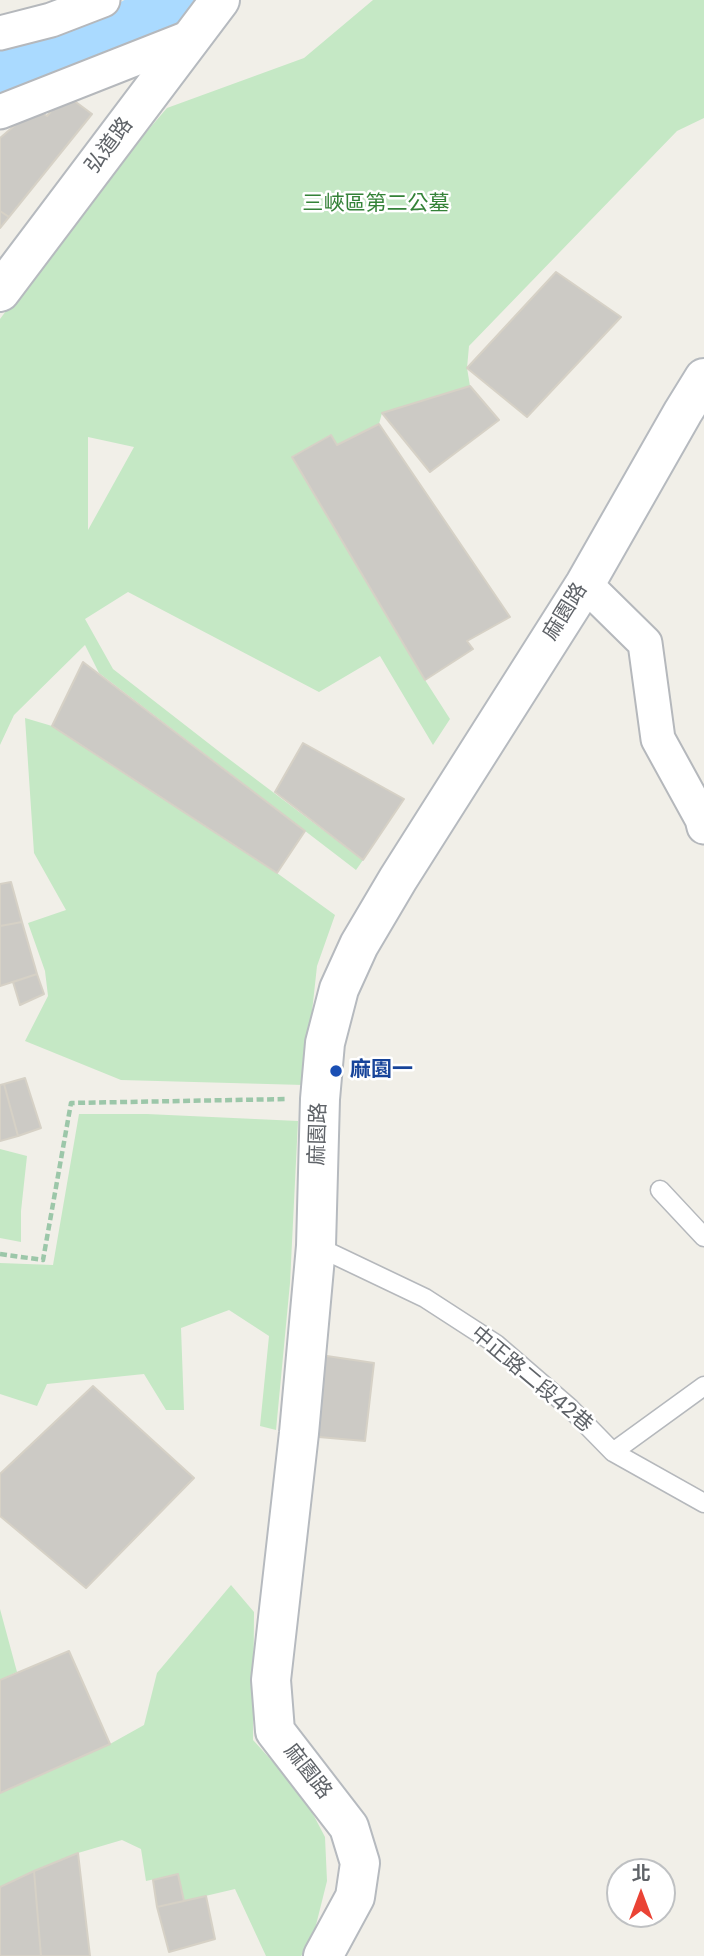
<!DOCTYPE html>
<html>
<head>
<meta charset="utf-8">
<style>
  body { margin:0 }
  #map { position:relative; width:704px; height:1956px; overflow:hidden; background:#f1efe8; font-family:Poppins,"Noto Sans TC",sans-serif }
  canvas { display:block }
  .north { position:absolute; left:606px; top:1858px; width:70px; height:70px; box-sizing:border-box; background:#fff; border:2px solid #bfc1c3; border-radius:50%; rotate:0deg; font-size:19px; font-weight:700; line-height:28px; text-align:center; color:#5f6368 }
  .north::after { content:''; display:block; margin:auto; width:24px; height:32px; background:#ea4335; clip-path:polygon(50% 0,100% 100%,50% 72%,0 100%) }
</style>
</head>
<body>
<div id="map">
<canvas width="704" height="1956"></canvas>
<div class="north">北</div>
</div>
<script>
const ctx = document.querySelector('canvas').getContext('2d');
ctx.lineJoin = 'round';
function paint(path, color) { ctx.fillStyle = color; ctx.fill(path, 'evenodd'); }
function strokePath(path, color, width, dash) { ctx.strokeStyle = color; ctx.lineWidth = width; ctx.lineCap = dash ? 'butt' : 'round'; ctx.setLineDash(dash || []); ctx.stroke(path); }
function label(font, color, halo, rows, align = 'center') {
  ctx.font = font + ' Poppins,"Noto Sans TC",sans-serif'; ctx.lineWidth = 5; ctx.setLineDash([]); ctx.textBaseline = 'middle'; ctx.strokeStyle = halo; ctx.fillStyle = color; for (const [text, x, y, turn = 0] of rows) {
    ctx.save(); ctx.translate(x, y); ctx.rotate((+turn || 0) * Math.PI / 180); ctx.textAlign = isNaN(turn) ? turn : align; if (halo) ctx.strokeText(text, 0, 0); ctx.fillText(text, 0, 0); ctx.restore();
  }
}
paint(new Path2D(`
  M373,0H704V118L677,131L469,346L467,368L470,386L382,413L379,424L337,445L330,435L293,457L425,680L450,719L433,745L380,656L319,692L128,592L85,619L113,669L221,753L363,860L356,870L99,673L85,645L14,715L0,745V319L93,194L167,108L304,58ZM88,437L134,447L88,530Z
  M25,718L52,726L277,873L335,915L317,966L304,1085L121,1080L25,1041L48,996L45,971L28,923L66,910L34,853Z
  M79,1114H147L298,1121L290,1283L276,1430L260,1426L269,1336L229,1310L181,1328L184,1410H166L144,1374L47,1384L37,1406L0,1394V1263L53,1265Z
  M0,1149L27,1156L21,1211V1242L0,1238Z
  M231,1585L254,1612L253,1740L303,1795L325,1837L327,1881L311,1945L301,1956H266L235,1889L184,1901L178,1874L146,1881L141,1849L122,1840L78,1853L0,1887V1793L110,1744L144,1725L157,1673Z
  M0,1609L17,1672L0,1680Z`), '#c5e8c5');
strokePath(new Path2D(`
  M0,68L76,56L177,0`), '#aadaff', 51);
const building = new Path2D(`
  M65,94L92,114L9,217L0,211V138L35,108L47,116Z
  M0,211L9,217L0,228Z
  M556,272L621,317L527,417L467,368Z
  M470,386L499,420L430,472L382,413Z
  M379,424L510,617L467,641L473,649L425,680L292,457L331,435L337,445Z
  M83,662L305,831L277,873L52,726Z
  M303,743L404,799L363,860L275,792Z
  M11,882L22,922L0,926V884Z
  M22,922L37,974L0,986V926Z
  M37,974L44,994L20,1005L13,982Z
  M25,1078L41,1128L18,1136L4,1084Z
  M4,1084L18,1136L0,1141V1085Z
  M320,1355L374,1363L365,1441L307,1436Z
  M93,1386L194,1478L86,1588L0,1516V1474Z
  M69,1651L110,1744L0,1793V1680Z
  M78,1853L90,1956H41L34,1871Z
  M34,1871L41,1956H0V1887Z
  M178,1874L184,1901L157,1907L153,1880Z
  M206,1896L215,1939L169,1952L157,1907Z`);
paint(building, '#cccac5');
strokePath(building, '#d6d1c6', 2);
const lane = new Path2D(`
  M660,1190L704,1237
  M316,1246L425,1298L496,1344L570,1408L613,1452L704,1503
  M613,1452L704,1386`);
const street = new Path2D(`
  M0,33L51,20L103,0
  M0,112L193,36
  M585,584L645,643L658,739L702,819L704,827`);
const secondary = new Path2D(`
  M0,292L220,0
  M323,1956L355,1897L360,1863L349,1827L275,1731L271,1680L299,1433L316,1246L320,1099L325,1043L339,989L359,945L398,879L585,584L683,412L704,378`);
strokePath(lane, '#b5b8bc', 21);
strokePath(street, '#b5b8bc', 37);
strokePath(secondary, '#b6babf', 42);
strokePath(new Path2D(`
  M0,1254L43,1260L71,1103L288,1099`), '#9cc7a9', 4.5, [7, 3.5]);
strokePath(lane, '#fff', 18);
strokePath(street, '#fff', 33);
strokePath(secondary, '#fff', 38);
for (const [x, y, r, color] of [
  [336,1071,7,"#1a4fb4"]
]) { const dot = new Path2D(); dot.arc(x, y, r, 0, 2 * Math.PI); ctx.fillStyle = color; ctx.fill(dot); strokePath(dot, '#fff', 2.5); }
label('21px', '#5f6368', '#fff', [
  ["弘道路",110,146,-53],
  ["麻園路",566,612,-58],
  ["麻園路",319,1134,-88],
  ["中正路二段42巷",531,1380,40],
  ["麻園路",307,1772,52]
]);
label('21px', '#348238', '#fff', [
  ["三峽區第二公墓",376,205]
]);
label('bold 21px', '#164399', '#fff', [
  ["麻園一",350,1071]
], 'left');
</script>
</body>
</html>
